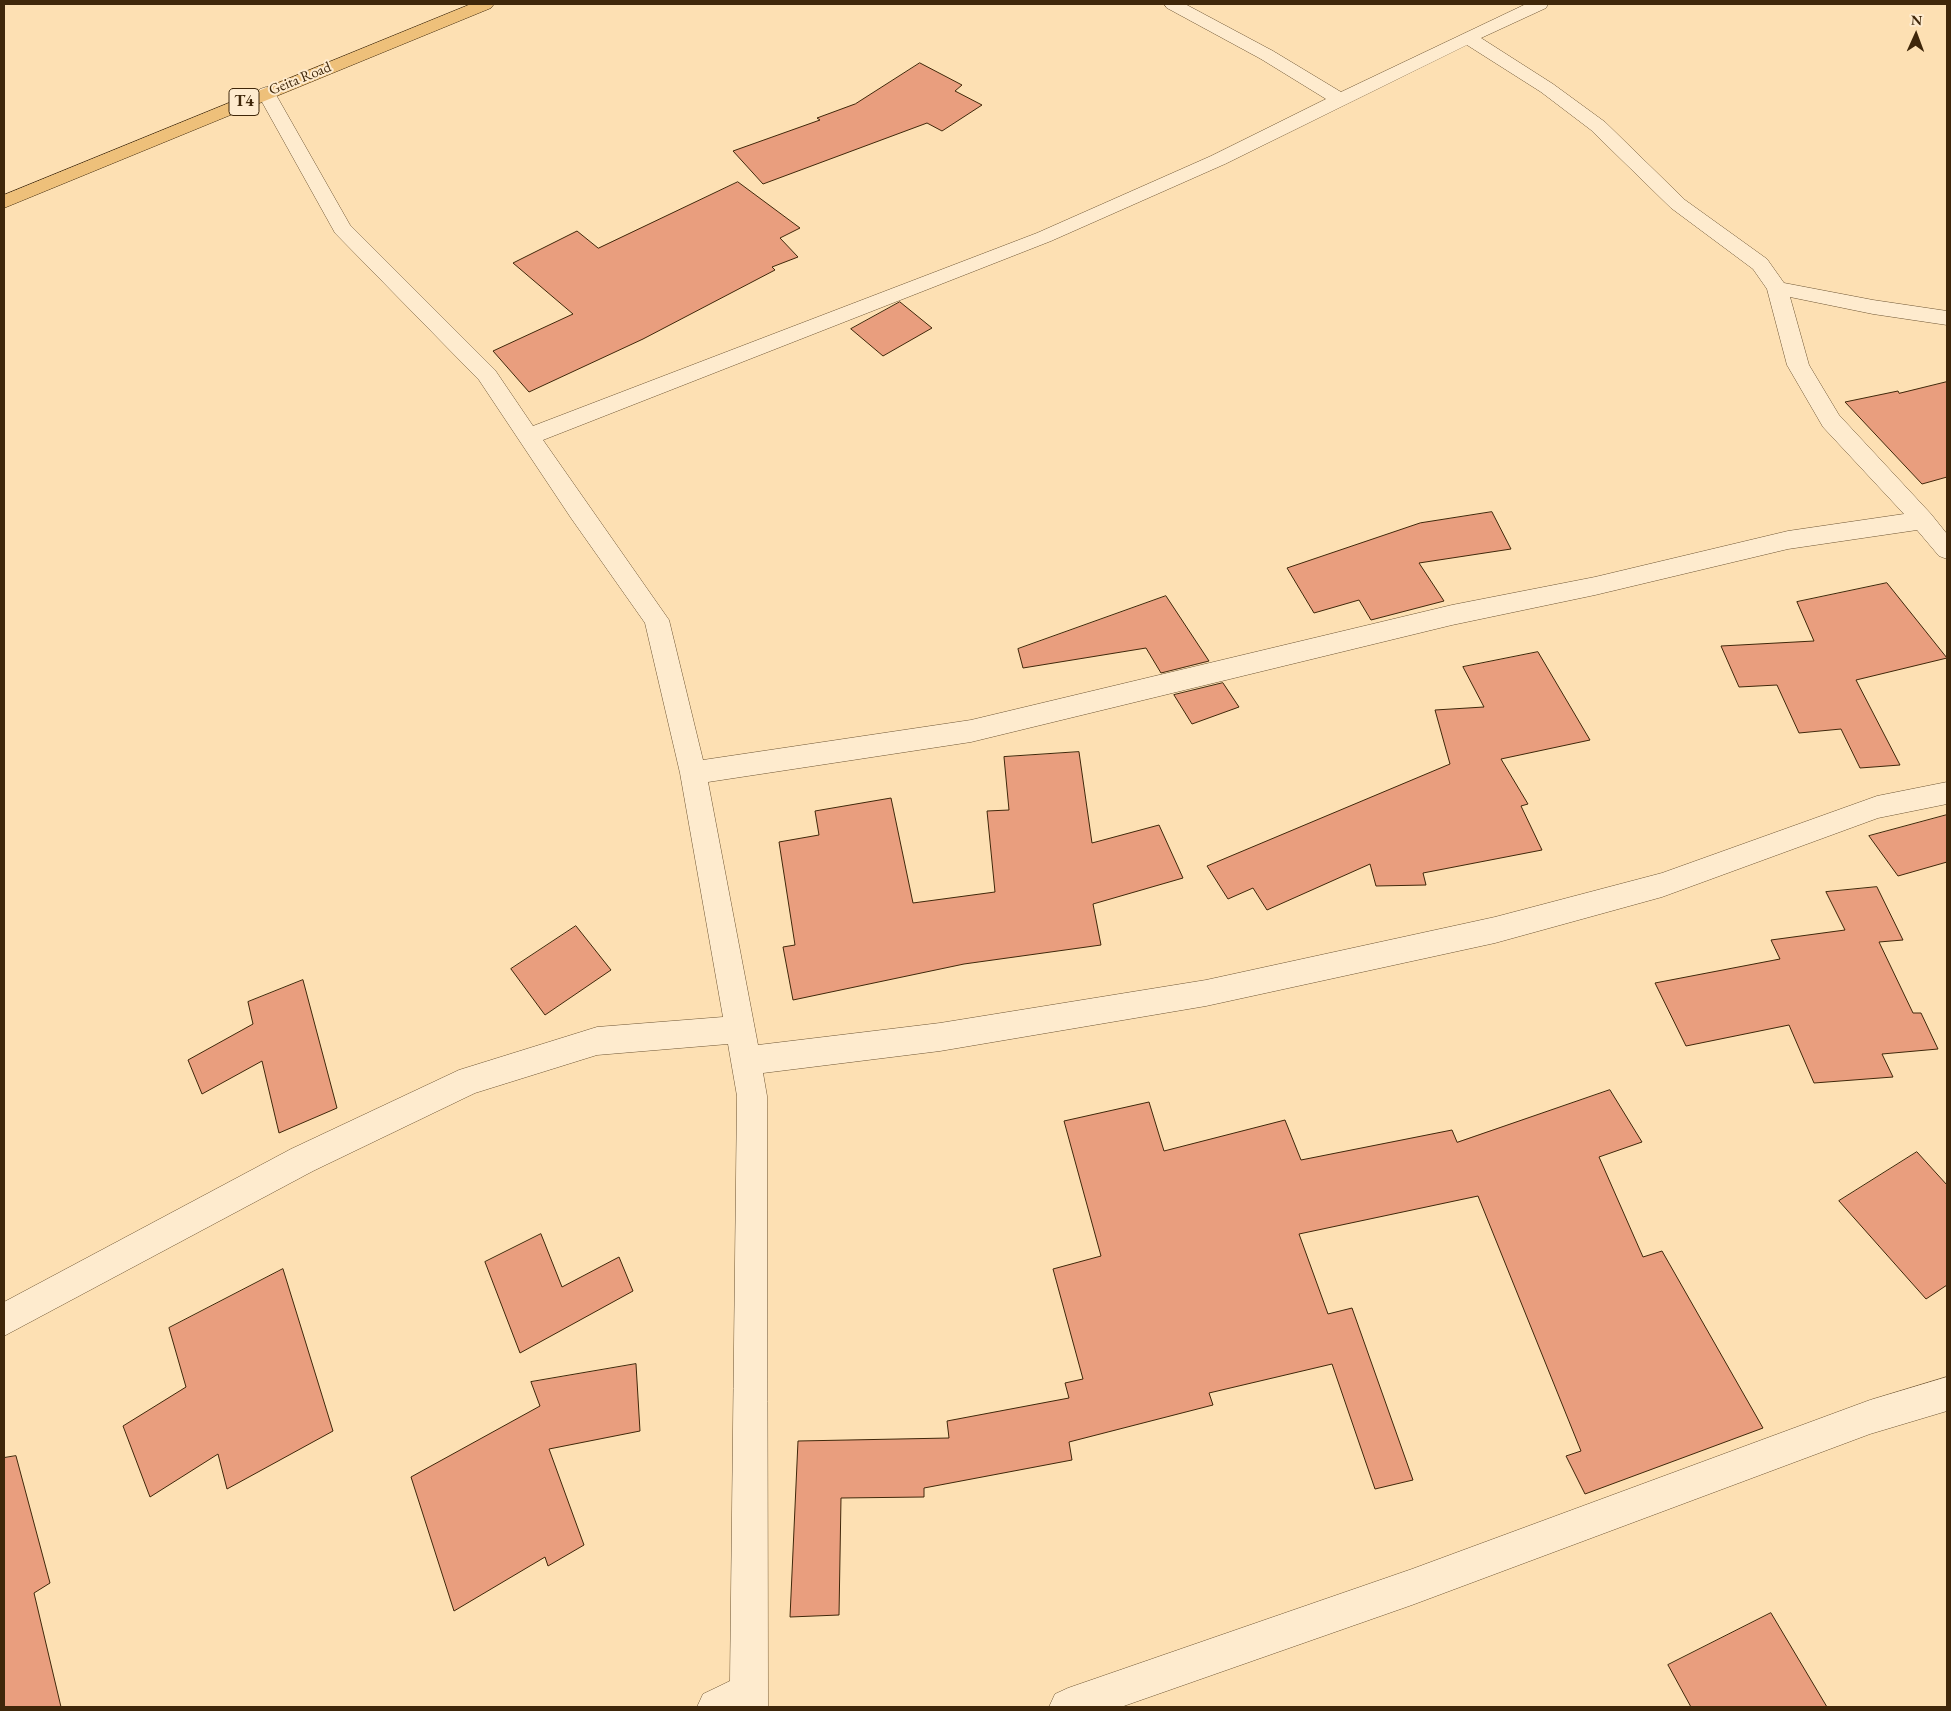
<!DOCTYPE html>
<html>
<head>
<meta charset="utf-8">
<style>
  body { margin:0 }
  #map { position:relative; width:1951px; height:1711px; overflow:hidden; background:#fde0b3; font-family:"EB Garamond",serif }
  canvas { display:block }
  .frame { position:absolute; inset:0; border:5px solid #3f270a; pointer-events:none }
  .north { position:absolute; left:1891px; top:10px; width:50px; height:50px; -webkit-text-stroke:4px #feebce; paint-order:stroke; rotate:2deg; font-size:14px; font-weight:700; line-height:20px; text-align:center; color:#3f270a }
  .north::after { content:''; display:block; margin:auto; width:18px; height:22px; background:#3f270a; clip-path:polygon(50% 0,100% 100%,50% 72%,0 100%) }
</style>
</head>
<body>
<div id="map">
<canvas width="1951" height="1711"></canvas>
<div class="frame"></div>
<div class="north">N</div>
</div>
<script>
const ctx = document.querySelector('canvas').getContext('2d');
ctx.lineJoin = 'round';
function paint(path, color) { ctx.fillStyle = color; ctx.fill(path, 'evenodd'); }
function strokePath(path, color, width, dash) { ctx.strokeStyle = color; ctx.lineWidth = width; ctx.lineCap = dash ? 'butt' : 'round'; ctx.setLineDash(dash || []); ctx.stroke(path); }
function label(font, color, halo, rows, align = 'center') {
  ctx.font = font + ' "EB Garamond",serif'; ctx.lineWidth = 4; ctx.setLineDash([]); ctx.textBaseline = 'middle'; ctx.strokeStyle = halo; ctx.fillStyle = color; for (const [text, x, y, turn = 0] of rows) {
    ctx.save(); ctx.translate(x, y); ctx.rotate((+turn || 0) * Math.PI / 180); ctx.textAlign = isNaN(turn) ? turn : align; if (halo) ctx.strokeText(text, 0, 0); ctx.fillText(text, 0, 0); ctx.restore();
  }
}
const building = new Path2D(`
  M920,63L962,85L955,91L982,105L942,131L927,123L763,184L733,151L820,120L817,118L855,104Z
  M738,182L800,228L780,238L798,257L772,267L775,270L643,339L529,392L493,351L573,314L513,263L577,231L598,248Z
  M900,302L932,328L883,356L851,329Z
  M1947,382V477L1922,484L1845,402L1898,391L1899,393Z
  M1492,512L1511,549L1419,563L1444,601L1371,620L1359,600L1314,613L1287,568L1420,523Z
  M1887,583L1947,658L1856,680L1900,765L1860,768L1841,729L1799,733L1777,685L1739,687L1721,646L1814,641L1797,602Z
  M1166,596L1209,661L1161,673L1146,648L1023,668L1018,649Z
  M1538,652L1590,740L1501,759L1528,804L1521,806L1542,850L1423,873L1426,885L1376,886L1370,864L1267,910L1253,888L1228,899L1207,866L1450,764L1435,710L1484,707L1463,667Z
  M1223,683L1239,707L1192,724L1174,695Z
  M1079,752L1092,843L1159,825L1183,878L1093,904L1101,945L964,964L793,1000L783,947L795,945L779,842L819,835L815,811L891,798L913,903L995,892L987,811L1009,810L1004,757Z
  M1947,815V862L1898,876L1869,836Z
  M1877,887L1903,940L1879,942L1913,1013H1921L1938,1049L1882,1054L1893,1077L1814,1083L1789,1025L1686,1046L1655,983L1780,959L1771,940L1845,930L1826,892Z
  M576,926L611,970L545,1015L511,969Z
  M303,980L337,1108L279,1133L262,1061L202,1094L188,1060L253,1024L248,1002Z
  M1610,1090L1642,1142L1599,1157L1643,1257L1662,1251L1763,1428L1585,1494L1566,1456L1581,1451L1478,1196L1299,1234L1328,1314L1352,1308L1413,1480L1375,1489L1332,1364L1209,1393L1213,1405L1069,1442L1072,1460L924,1488V1497L841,1498L839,1615L790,1617L798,1441L949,1438L947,1421L1069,1398L1065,1383L1083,1379L1053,1269L1101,1256L1064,1121L1149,1102L1164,1151L1285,1120L1301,1160L1452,1130L1457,1142Z
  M1917,1152L1947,1185V1285L1926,1299L1839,1201Z
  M541,1234L562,1287L619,1257L633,1291L520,1353L485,1262Z
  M283,1269L333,1431L227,1489L218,1454L150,1497L123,1426L186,1387L169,1328Z
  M636,1364L640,1431L549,1449L584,1545L548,1566L545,1557L454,1611L411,1477L540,1406L531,1382Z
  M16,1456L50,1583L34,1593L61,1707H4V1458Z
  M1771,1613L1827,1707H1691L1668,1665Z`);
paint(building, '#e99e7e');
strokePath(building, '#3f270a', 1);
const minor = new Path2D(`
  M1164,4H1185L1273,51L1341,92L1526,4H1548L1546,8L1481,38L1553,84L1605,122L1685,200L1767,259L1784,283L1873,300L1947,311V325L1873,314L1790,297L1809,365L1839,415L1931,514L1947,534V559L1939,556L1917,530L1788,549L1595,595L1452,625L971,742L708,782L758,1045L940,1023L1206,980L1495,917L1662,873L1877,796L1947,782V804L1878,818L1662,897L1495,943L1206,1006L940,1051L763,1073L767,1096L768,1707H697L703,1694L730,1681L737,1096L728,1044L597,1055L475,1093L313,1171L4,1336V1302L291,1149L459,1070L597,1027L723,1017L680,773L645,623L571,518L479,380L335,233L257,93L260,89L266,87L272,89L275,93L350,225L495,370L533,426L1037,233L1211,156L1326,99L1261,59L1167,8ZM1467,45L1541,92L1591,130L1671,208L1753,269L1767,289L1787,365L1823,427L1904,514L1788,531L1595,577L1452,605L971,720L703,760L669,620L543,440L1051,241L1225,164Z
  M1947,1377V1411L1870,1434L1412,1605L1121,1707H1049L1055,1694L1068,1688L1412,1569L1870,1400Z`);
const highway = new Path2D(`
  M471,4H494L491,8L4,208V195Z`);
strokePath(minor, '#6e5534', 1);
strokePath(highway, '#3f270a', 1);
paint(minor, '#feebce');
paint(highway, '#eec07a');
label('15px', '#3f270a', '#feebce', [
  ["Geita Road",300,79,-22]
]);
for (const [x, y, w] of [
  [244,102,30]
]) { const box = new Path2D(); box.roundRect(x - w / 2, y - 13.5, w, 27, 4); ctx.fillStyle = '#feebce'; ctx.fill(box); strokePath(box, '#3f270a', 1); }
label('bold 16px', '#3f270a', null, [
  ["T4",244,102]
]);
</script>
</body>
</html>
